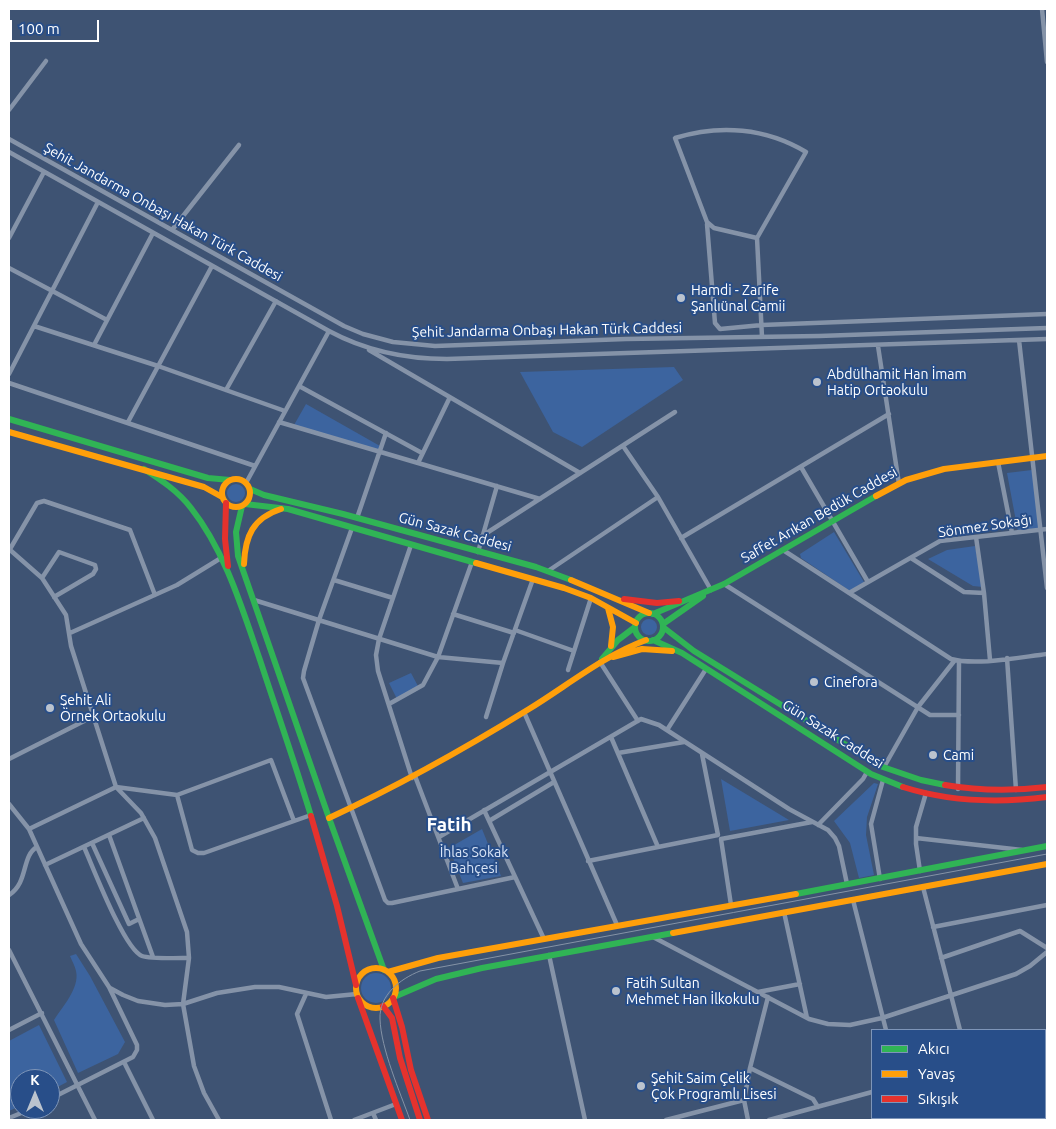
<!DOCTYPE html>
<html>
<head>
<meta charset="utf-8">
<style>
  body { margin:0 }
  #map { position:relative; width:1056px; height:1129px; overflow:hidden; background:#3e5373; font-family:Ubuntu,sans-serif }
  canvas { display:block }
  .frame { position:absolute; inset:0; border:10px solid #fff; pointer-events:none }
  .legend { position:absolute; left:871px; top:1029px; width:175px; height:90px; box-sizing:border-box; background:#284e89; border:1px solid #7e95b8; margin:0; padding:6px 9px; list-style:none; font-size:15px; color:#fff }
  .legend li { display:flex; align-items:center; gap:10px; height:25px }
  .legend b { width:25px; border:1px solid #7e95b8 }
  .north { position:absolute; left:10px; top:1069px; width:50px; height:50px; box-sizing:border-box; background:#284e89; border:1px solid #7e95b8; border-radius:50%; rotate:0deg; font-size:14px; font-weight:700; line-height:20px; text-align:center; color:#fff }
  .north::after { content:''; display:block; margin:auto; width:18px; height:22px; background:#bbc3ce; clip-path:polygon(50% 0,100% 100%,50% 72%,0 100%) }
  .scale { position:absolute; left:10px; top:20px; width:89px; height:22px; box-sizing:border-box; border:2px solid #fff; border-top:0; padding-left:6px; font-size:15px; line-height:18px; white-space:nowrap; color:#fff; -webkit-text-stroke:4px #284e89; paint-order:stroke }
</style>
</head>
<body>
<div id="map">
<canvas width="1056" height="1129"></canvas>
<div class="frame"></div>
<ul class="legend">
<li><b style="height:6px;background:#30b455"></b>Akıcı</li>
<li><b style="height:6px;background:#ff9f0a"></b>Yavaş</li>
<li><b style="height:6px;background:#e5322d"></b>Sıkışık</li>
</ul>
<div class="north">K</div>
<div class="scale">100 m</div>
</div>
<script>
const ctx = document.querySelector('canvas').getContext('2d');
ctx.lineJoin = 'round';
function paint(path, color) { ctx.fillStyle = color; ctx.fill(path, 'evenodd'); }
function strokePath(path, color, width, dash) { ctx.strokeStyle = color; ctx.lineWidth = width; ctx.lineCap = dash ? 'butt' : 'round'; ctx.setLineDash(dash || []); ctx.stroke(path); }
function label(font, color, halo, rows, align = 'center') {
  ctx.font = font + ' Ubuntu,sans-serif'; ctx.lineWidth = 4; ctx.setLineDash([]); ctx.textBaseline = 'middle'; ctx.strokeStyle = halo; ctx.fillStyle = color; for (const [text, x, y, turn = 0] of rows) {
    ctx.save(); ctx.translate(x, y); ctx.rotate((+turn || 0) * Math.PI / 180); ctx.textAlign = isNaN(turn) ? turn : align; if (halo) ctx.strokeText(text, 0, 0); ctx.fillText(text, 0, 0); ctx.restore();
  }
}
paint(new Path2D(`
  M674,367L683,380L582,447L553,432L520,372Z
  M306,404L380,446L379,450L294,425Z
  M1032,470L1040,530L1018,532L1007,473Z
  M227 493a9 9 0 1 1 18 0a9 9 0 1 1-18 0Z
  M834,532L864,582L850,591L801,558L800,554Z
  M975,546L983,587L973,586L928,559L947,550Z
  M641 627a8 8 0 1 1 16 0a8 8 0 1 1-16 0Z
  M411,673L419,688L397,699L389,683Z
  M721,779L789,820L730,831Z
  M874,783L878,784L867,817L866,835L874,875L859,878L850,843L834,821Z
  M482,829L501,876L463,883L449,848Z
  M76,954L90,976L125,1042L118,1054L78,1073L54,1020C62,1007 80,988 76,971C75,966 72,961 70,956Z
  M361 988a15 15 0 1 1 30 0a15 15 0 1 1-30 0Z
  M39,1025L67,1082L50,1091V1079H20V1106L9,1111V1041Z`), '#3c649f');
strokePath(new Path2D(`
  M1042,9L1047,62
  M9,110L46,61
  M9,139L344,326L363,334L393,342L435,346L626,339L819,336L1047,328
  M9,152L329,331C366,351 405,359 447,359L1047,339
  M707,224L715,323L720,329L762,325L1047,314
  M172,230L239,145
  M9,238L44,172
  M757,238L714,228L707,222L675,138C720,124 766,128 806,152L757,238L762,337
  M9,268L107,320
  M34,326L158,366L285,411
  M1019,340L1047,588
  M94,345L153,233
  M878,346L899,484
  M369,350L580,473
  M9,374L98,202
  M9,383L255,466
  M299,386L422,453
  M226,390L276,301
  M128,422L212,266
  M279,422L540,499
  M623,446L658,497L711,590
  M998,462L1012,533
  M418,463L450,397
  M801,467L868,582
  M246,483L329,331
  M357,518L386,433
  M352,528L319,620L304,671L303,678L385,900L388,903H392L515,877
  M482,536L675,412
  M976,537L984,593L990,660
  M681,538L889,414
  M411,545L379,639L376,655L378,671L412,778
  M9,549L42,578L66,615L71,646L116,787L141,813L155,838L187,932L189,958L183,1004L194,1066L204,1093L219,1120
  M10,549L37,503L44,501L130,530L155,595
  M783,550L951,659C976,666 1021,657 1047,654
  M478,552L497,486
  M911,558L964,592L984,593
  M548,571L658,497
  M42,578L59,552L95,565L96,569L93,574L54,597
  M334,580L393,598
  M724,584L930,715H959
  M849,593L940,541L1047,529
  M254,600L438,657L503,663
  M453,614L514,633
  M515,630L574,651
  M70,633L177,585L221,558
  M1007,658L1016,790
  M600,662L638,721
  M568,670L591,598
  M389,704L423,685L438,657L472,562
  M524,712L617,925
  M486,717L503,663L533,579
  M667,730L706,669
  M611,737L658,847
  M618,753L684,742
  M9,759L94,716
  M884,767L918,707L955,660
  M415,776L458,889
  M958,789L959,661
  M177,795L192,850L198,853H204L311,815
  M9,804L29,829L81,944L109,987L137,1045V1050L133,1057L50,1099
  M484,810L544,939
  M489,821L554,782
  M818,825L863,779L867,772
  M29,829L116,787L177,795L271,760L294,821
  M109,835L153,957
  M439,837L641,719L659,725L789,809L828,830L835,838L839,846L847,884
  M916,838L1022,850
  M92,843L129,924L139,919
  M84,847C93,867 124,949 142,956C150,959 179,958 189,958
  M588,861L718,835L702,754
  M45,865L144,818
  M920,871L916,844V827L926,793
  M880,879L871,824L883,780
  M923,887L960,1030
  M9,895C29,882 21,856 37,847
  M853,900L886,1030
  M731,905L721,839L812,822
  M784,912L807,1018
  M933,927L1047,905
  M653,937L809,1019L828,1024L850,1025L882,1018L1016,974L1030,966L1047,952
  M9,950L95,1120
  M549,955L585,1120
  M941,958L1020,931L1047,948
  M110,988L123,995L138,1001L165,1005L183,1004L217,993L255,987H279L326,997L357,994
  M758,992L800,984
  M306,994L297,1014L331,1120
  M9,1030L42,1013
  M1045,1034L1047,1033
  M124,1062L153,1120
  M750,1068L813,1099L818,1107
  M744,1100L750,1068L768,997
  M373,1113L376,1120
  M9,1118L31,1109
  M909,1118V1120
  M354,1120L396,1104
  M666,1120L744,1100L748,1120
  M769,1120L872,1092`), '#8593a8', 4.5);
strokePath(new Path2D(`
  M9,419L208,478L230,480
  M144,469C161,480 178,491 191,508C225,551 242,608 260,660C277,712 295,763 311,816
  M250,489L264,495L343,514L536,567L571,580
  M245,504L288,509L476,563
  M242,506L236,532L238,556L329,818L384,970
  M635 627a14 14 0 1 1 28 0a14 14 0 1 1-28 0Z
  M653,614L724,584L876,496
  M663,624L703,596
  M663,627L694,651L880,766L921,780L945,785
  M653,640L682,653L871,774L903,787
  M602,659L618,640L635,627
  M796,894L1047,846
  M394,997L436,979L482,968L673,933
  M1018,1120L1026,1118`), '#30b455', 6);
strokePath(new Path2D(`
  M9,432L204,487L222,497
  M222 493a14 14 0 1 1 28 0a14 14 0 1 1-28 0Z
  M876,496L906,480L944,469L1047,456
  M476,563L564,588L591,598L636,623
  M244,564C245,536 253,518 281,509
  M571,580L649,613
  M608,608L613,627L611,646
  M613,657L642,649L672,651
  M329,818C398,786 464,749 529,709C568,685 603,656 646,640
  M673,933L1047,864
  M356 988a20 20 0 1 1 40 0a20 20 0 1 1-40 0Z
  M388,972L438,958L796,894`), '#ff9f0a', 6);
strokePath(new Path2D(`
  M226,503L225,539L228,566
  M624,599L657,603L679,601
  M945,785C980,791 1013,791 1047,787
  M903,787C950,802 999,803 1047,797
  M311,816L337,906L356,985
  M358,998L402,1120
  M393,998L402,1027L411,1070L428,1120
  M383,1006L392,1018L400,1058L420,1120
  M1045,1100L1047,1099
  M1045,1112L1047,1111
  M979,1120L987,1118`), '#e5322d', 6);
strokePath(new Path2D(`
  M410,1120C400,1092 381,1049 380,1019C379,995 400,979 420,971L1047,854`), '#8593a6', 1);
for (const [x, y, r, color] of [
  [681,298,5,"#bbc3ce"],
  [817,382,5,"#bbc3ce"],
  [814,682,5,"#bbc3ce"],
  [50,708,5,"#bbc3ce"],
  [933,755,5,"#bbc3ce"],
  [616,991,5,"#bbc3ce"],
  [641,1086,5,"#bbc3ce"]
]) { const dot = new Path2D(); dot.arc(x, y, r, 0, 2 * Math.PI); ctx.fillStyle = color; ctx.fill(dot); strokePath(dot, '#284e89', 2); }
label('14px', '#fff', '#284e89', [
  ["Şehit Jandarma Onbaşı Hakan Türk Caddesi",163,212,29],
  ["Şehit Jandarma Onbaşı Hakan Türk Caddesi",547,330,-1],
  ["Saffet Arıkan Bedük Caddesi",819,515,-30],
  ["Sönmez Sokağı",985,526,-8],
  ["Gün Sazak Caddesi",455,532,15],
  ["Gün Sazak Caddesi",833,734,32]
]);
label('14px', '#fff', '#284e89', [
  ["Hamdi - Zarife",691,290],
  ["Şanlıünal Camii",691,306],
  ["Abdülhamit Han İmam",827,374],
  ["Hatip Ortaokulu",827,390],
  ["Cinefora",824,682],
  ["Şehit Ali",60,700],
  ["Örnek Ortaokulu",60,716],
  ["Cami",943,755],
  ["Fatih Sultan",626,983],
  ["Mehmet Han İlkokulu",626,999],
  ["Şehit Saim Çelik",651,1078],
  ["Çok Programlı Lisesi",651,1094]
], 'left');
label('14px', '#d9e5f7', '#284e89', [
  ["İhlas Sokak",474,852],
  ["Bahçesi",474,868]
]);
label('bold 19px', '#fff', '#284e89', [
  ["Fatih",449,825]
]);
</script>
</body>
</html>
